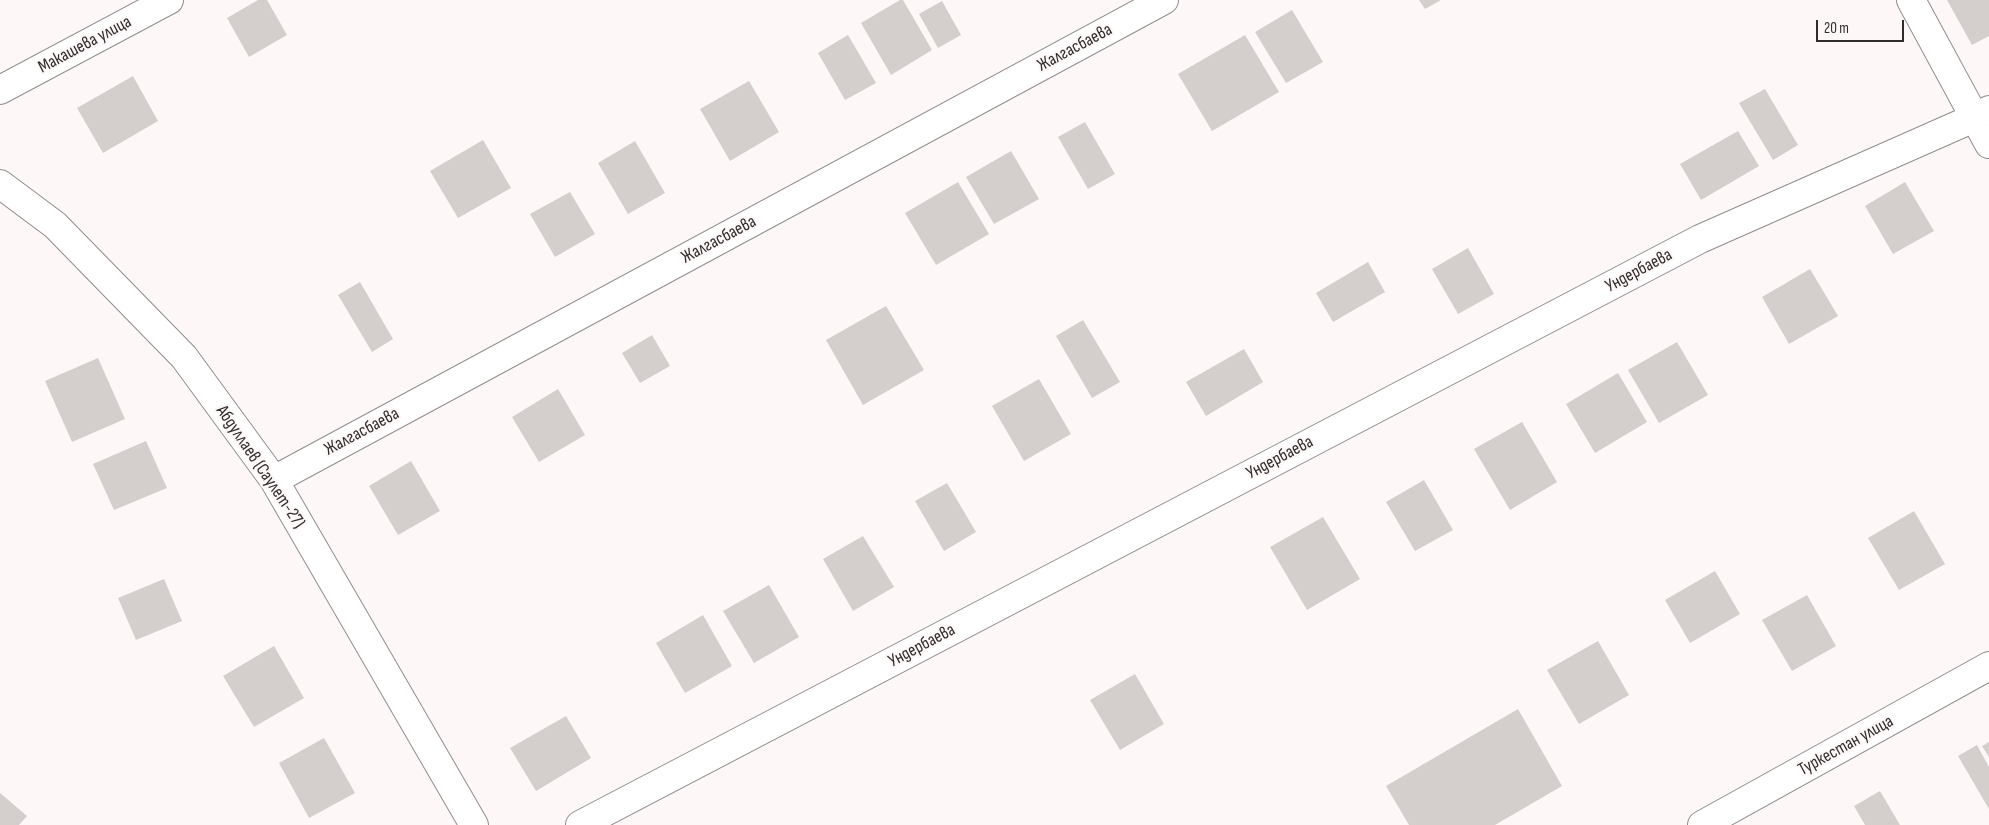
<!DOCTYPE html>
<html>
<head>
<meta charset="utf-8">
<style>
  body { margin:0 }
  #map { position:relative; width:1989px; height:825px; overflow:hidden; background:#fdf8f7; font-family:"Sofia Sans Condensed",sans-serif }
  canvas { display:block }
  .scale { position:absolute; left:1816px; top:20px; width:88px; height:22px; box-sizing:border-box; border:2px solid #2f2d2c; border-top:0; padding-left:6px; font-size:15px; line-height:18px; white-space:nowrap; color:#2f2d2c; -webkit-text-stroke:4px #fdf8f7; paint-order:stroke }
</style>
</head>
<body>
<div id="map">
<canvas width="1989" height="825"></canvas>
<div class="scale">20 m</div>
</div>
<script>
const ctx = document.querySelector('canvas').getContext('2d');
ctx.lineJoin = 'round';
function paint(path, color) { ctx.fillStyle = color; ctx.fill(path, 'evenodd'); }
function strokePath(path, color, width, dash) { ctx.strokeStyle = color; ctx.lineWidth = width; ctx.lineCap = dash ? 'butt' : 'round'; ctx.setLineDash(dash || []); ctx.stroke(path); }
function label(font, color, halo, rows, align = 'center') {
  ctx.font = font + ' "Sofia Sans Condensed",sans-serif'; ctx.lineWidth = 4.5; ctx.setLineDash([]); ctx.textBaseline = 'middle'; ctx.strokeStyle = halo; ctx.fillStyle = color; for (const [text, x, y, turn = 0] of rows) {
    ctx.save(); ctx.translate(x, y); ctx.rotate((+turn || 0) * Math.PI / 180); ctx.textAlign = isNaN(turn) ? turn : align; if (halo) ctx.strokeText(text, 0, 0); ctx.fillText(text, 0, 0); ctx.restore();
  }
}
paint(new Path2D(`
  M258,0H267L287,35L249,57L227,18Z
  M900,0H903L932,50L891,75L861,23Z
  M1419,0H1441L1425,9Z
  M1947,0H1989V36L1972,45Z
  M942,1L961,35L938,48L919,14Z
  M1292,10L1323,62L1286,83L1255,32Z
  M848,35L876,83L845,100L818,53Z
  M1245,35L1279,92L1212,131L1178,74Z
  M133,76L158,121L103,153L77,108Z
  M749,81L779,132L730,161L700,109Z
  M1765,89L1798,145L1773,160L1739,103Z
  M1085,122L1115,174L1088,189L1058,137Z
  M1738,131L1759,166L1701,200L1680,164Z
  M483,140L511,188L458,218L430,171Z
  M635,141L665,193L628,214L598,163Z
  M1011,151L1039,199L994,224L966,177Z
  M958,182L989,234L936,265L905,213Z
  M1905,182L1934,231L1893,254L1865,206Z
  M570,192L595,234L555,257L530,214Z
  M1468,248L1494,294L1458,314L1432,269Z
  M1368,262L1385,292L1333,322L1316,293Z
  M1810,269L1838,316L1789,344L1762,297Z
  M360,282L393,339L372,352L338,295Z
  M886,306L924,370L863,405L826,340Z
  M1083,320L1120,382L1092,398L1056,336Z
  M652,335L670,366L640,383L622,353Z
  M1677,342L1708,395L1659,423L1628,370Z
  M1244,349L1263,382L1206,416L1186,382Z
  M98,358L125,419L72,442L45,381Z
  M1618,373L1647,422L1595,453L1566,404Z
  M1039,379L1071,434L1024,461L992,406Z
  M558,389L585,435L539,462L512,417Z
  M1522,422L1557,482L1510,510L1474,449Z
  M146,441L167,488L114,510L93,464Z
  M411,461L440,511L398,535L369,486Z
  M1424,480L1453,530L1415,551L1386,502Z
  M947,483L976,532L944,551L915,501Z
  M1914,511L1945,564L1899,590L1868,538Z
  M1323,517L1360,579L1307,610L1270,547Z
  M863,536L894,587L853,611L823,559Z
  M1715,571L1740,614L1690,643L1665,600Z
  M164,579L182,621L136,640L118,598Z
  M769,585L799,637L754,663L723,611Z
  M1807,595L1836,646L1792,671L1762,620Z
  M703,615L732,666L685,693L656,643Z
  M1598,641L1629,695L1579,724L1547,670Z
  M274,646L304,698L254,727L223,676Z
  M1135,674L1164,724L1120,750L1090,700Z
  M1518,709L1562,786L1495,825H1409L1386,786Z
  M566,716L591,758L536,791L510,748Z
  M324,738L355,793L309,818L279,763Z
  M1989,742V757L1982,746Z
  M1977,745L1989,767V809L1958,756Z
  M1880,791L1900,825H1865L1854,806Z
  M0,793L27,816L19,825H0Z`), '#d4cecd');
const minor = new Path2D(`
  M1911,0L1989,144
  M0,90L169,0
  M0,184L55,225L184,357L274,480L474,825
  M274,480L1164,0
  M580,825L1700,239L1974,118L1989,110
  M1702,825L1989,666`);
strokePath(minor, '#928d8c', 30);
strokePath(minor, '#fff', 28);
label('18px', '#2f2d2c', '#fdf8f7', [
  ["Макашева улица",85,45,-28],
  ["Жалгасбаева",1075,48,-28],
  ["Жалгасбаева",719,240,-28],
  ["Ундербаева",1639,271,-28],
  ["Жалгасбаева",362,432,-28],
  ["Ундербаева",1280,458,-28],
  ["Абдуллаев (Саулет-27)",260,467,56],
  ["Ундербаева",922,646,-28],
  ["Туркестан улица",1846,746,-29]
]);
</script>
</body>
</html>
